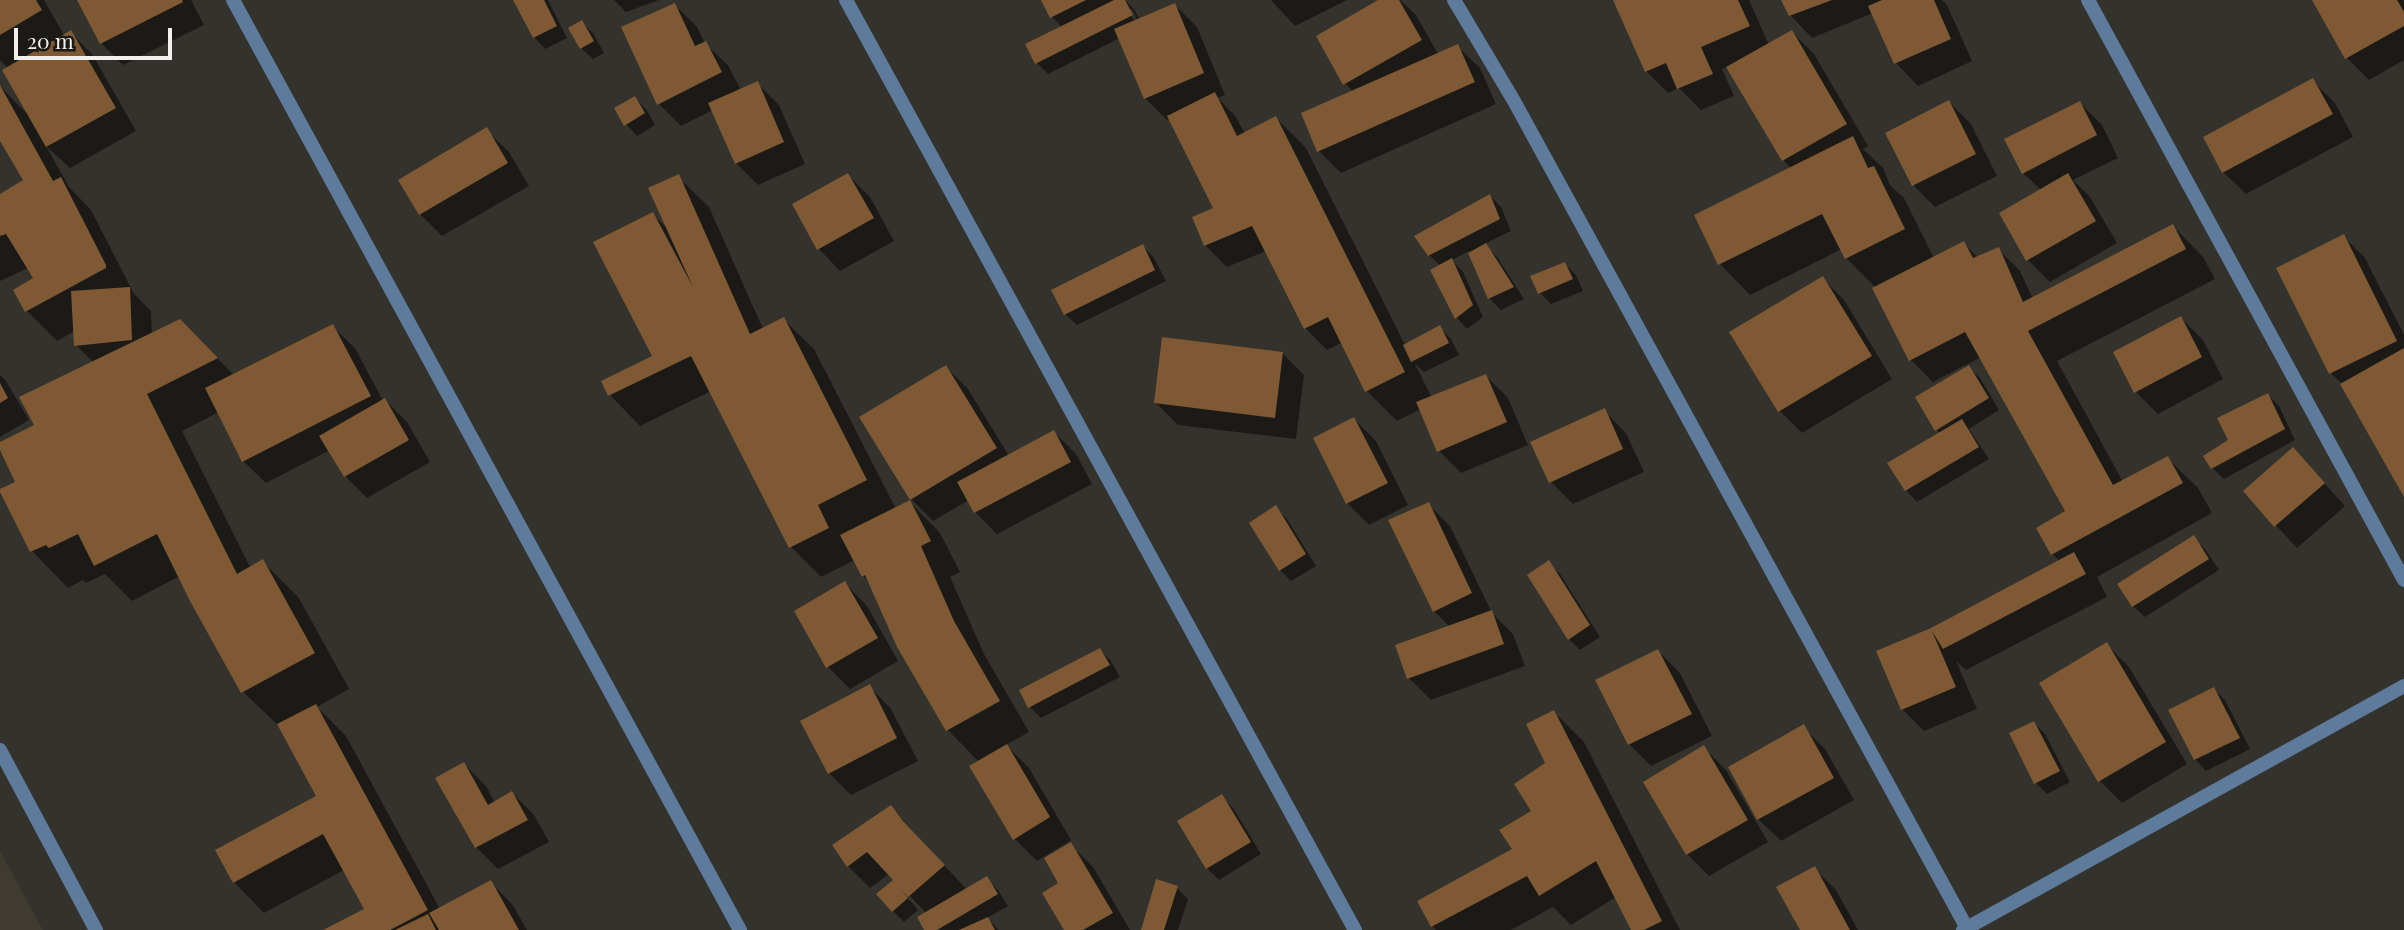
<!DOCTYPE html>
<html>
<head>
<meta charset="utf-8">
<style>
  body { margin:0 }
  #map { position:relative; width:2404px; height:930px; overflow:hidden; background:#34322c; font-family:"Playfair Display",serif }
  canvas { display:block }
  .scale { position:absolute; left:14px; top:28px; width:158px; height:32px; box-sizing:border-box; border:4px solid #f1f0ec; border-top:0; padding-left:9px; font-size:21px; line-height:24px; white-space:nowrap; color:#f1f0ec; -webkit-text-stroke:5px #1b1a17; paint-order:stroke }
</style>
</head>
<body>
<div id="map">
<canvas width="2404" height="930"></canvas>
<div class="scale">20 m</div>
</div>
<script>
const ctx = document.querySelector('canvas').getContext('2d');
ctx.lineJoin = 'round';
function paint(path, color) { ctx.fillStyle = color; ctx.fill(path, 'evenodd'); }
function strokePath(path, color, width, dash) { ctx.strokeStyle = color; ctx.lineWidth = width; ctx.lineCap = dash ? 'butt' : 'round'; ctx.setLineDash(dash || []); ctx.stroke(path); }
paint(new Path2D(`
  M0,851L43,930H0Z`), '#403b30');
paint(new Path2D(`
  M0,0H44L64,35L70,32L92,54L136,131L70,168L46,146L69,187L91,210L134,294L151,311L152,334L180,321L234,375L332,326L355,348L383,401L385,400L407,422L430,462L367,498L345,476L330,450L266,483L243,461L219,412L182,431L251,569L263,562L299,598L349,689L317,707L346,736L440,909L490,882L512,904L527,930H326L366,909L344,870L264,913L234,882L319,797L280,727L243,692L180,576L132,601L105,574L86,583L83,580L68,588L32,551L1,490L18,483L0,444L36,426L94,363L76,345L75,331L57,341L26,310L35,279L28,268L0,281V194L25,180L0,138V86L28,115L8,68L0,60Z
  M79,0H191L204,25L123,65L101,43Z
  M515,0H548L567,38L545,49L534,37Z
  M614,0H659L626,12Z
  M1043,0H1125L1134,9L1140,20L1175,5L1197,27L1225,95L1218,98L1236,117L1245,134L1276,118L1306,148L1405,345L1440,328L1451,339L1459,355L1424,372L1415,364L1432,398L1486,376L1508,398L1528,445L1461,473L1439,451L1421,409L1397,421L1367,391L1343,342L1327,350L1305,328L1266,251L1227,267L1205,245L1215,209L1170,119L1167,120L1145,98L1120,38L1048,74L1037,63L1062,27L1052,17ZM1128,9H1132L1138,22L1135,23Z
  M1271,0H1347L1295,26Z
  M1382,0H1400L1416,15L1438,54L1457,46L1480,68L1496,104L1341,173L1319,151L1353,92L1345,83Z
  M1615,0H1749L1769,45L1792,32L1814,54L1868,146L1863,149L1883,168L1890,185L1904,198L1934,258L1964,243L1978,258L1998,249L2020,271L2033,299L2173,226L2203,257L2215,279L2057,361L2123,482L2167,458L2198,488L2212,513L2097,577L2107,597L1966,670L1956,661L1977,709L1924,731L1902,709L1931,629L2060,561L2052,554L2067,512L1981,357L1966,365L1980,378L1999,410L1969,429L1989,459L1917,502L1906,490L1940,434L1917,398L1967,368L1965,365L1933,382L1911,360L1874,289L1876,288L1846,258L1842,249L1750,295L1720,264L1696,215L1791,168L1783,160L1728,67L1722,69L1734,96L1701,110L1679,88L1668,93L1646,71Z
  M1783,0H1942L1947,5L1972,61L1918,86L1896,63L1873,13L1812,38L1790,15Z
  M2314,0H2404V60L2369,80L2347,58Z
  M675,5L697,27L705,44L728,65L741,90L757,83L779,105L805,164L758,185L736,163L713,110L681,126L659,104Z
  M581,22L593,33L604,53L593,59L581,48Z
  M2313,81L2335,103L2353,137L2246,194L2223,172Z
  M635,98L646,109L655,125L637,136L626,124Z
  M1949,102L1971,124L1997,176L1935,207L1913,185Z
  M2080,103L2102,125L2118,158L2073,180L2090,197L2117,243L2050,282L2028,260L2041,190L2023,173Z
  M486,130L509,152L529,186L442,236L420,214Z
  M848,175L870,197L894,241L840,271L818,248Z
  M678,177L709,207L763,329L783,319L814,349L896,509L910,502L940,533L960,572L950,577L984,654L1029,732L1006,745L1029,768L1071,840L1037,861L1015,839L979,762L948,730L899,646L870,583L863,576L855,560L821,577L791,547L711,391L640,426L610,395L604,382L654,357L652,214L669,230Z
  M1490,196L1501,207L1511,231L1484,244L1497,257L1524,299L1501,310L1489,298L1469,251L1452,260L1463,272L1483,317L1467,329L1456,317L1441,266L1429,255Z
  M2343,236L2365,258L2404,335V494L2342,384L2331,373L2278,269Z
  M1143,246L1154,258L1166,281L1077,325L1065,314Z
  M1565,264L1576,275L1583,291L1551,304L1540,293Z
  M1822,278L1844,300L1892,379L1802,433L1780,411Z
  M2181,318L2203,340L2223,379L2158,414L2136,392Z
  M1282,353L1304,375L1296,439L1178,425L1156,403Z
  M946,367L968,389L1009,456L1054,432L1076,454L1092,484L997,534L975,512L969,500L933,521L911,499Z
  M0,375L6,381L29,420L0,437Z
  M2268,395L2279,406L2295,440L2224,479L2212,468Z
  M1604,411L1626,433L1644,472L1573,504L1551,482Z
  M1354,419L1376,441L1408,505L1369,525L1347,503L1315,439Z
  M2293,449L2345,506L2297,548L2245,492Z
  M1428,504L1450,526L1492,613L1513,634L1525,666L1431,700L1409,678L1450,627L1434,611Z
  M1276,508L1287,519L1316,566L1291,581L1280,570Z
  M2193,537L2205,549L2219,570L2145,617L2133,606Z
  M1549,563L1560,574L1600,637L1580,650L1569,639Z
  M845,583L867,606L898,661L850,689L828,667Z
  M2107,645L2129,667L2187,764L2122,803L2100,781Z
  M1100,650L1111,661L1120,677L1041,718L1030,707Z
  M1658,651L1680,673L1712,736L1651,766L1629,744Z
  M869,686L891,709L918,761L851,795L829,773Z
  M2214,689L2225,700L2250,749L2206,771L2195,759Z
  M1554,712L1584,742L1680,930H1633L1616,897L1571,925L1553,907L1511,930H1436L1432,926L1514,850L1534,811L1548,764Z
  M2034,723L2045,734L2070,782L2047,794L2036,783Z
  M1803,727L1825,749L1854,800L1781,841L1758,819Z
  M1704,748L1726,770L1768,842L1709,876L1687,854L1645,783Z
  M464,764L486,786L495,803L512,793L534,815L549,842L498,869L476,847L438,778Z
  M1222,797L1233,808L1261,854L1219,880L1207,868L1179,821Z
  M891,807L967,890L987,879L998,890L1008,906L987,918L999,930H926L927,914L908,894L906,896L918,910L904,922L893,911L895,880L889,874L870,888L848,866Z
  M1071,845L1093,867L1130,930H1066L1061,883Z
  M1814,868L1836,890L1858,930H1802Z
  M1177,888L1188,899L1178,930H1143Z`), '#0007');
paint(new Path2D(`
  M0,0H36L42,10L0,35Z
  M77,0H182L183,2L100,44Z
  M513,0H544L557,26L533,38Z
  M1041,0H1086L1050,18Z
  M1114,0H1125L1133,15L1035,64L1025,44Z
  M1378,0H1399L1422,40L1343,85L1316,36Z
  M1613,0H1738L1750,26L1701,47L1713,74L1677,89L1666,63L1645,72Z
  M1781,0H1832L1789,16Z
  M1882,0H1934L1951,39L1894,64L1868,6Z
  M2312,0H2397L2404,12V26L2345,59Z
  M675,3L695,46L706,41L722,72L657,105L621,27Z
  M1175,3L1204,73L1144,99L1114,29Z
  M582,20L594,41L580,49L568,28Z
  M71,30L116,108L46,147L2,70Z
  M1792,30L1847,124L1782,161L1726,67Z
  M1458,44L1475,82L1317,152L1301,113Z
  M2313,78L2333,114L2222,173L2203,137Z
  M758,81L784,142L735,164L708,103Z
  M0,85L53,181L61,177L106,265V268L25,312L13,290L33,278L6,234L0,236V194L23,180L0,141Z
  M1215,92L1237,136L1276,116L1405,372L1365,392L1328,317L1304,329L1252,226L1204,246L1192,217L1213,208L1167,116Z
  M635,96L645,113L624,126L614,108Z
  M1949,100L1976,154L1912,186L1885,133Z
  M2080,101L2097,135L2022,174L2004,139Z
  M487,127L508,163L419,215L398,180Z
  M1853,136L1868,168L1874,166L1905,229L1845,259L1822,214L1718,265L1694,215Z
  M848,173L874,218L817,250L792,204Z
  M2068,173L2096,221L2026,261L1999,213Z
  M679,174L750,334L784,317L867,480L818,505L829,528L789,548L691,356L608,396L601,381L652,356L593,242L653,212L693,287L648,188Z
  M1490,194L1500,219L1428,256L1414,236Z
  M2173,224L2186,249L2028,331L2113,485L2168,456L2183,483L2051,555L2036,528L2065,511L1965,332L1909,361L1872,288L1964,241L1973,258L1999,247L2023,302Z
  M2344,234L2397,341L2329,374L2276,268Z
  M1486,243L1514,287L1488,299L1468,253Z
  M1143,244L1155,270L1064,315L1051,290Z
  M1452,258L1473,305L1455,319L1430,270Z
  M1565,262L1573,279L1538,294L1530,276Z
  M1823,276L1872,356L1778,412L1729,332Z
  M130,287L132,340L74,346L71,291Z
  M2181,316L2202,357L2134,393L2113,352Z
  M180,319L218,358L147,394L237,574L263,559L315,653L241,693L190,601L157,534L94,566L78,534L49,548L46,545L30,552L0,492V489L15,482L0,450V442L34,425L19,397Z
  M333,324L371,396L242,462L205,388Z
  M1440,325L1449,343L1411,362L1403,345Z
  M1162,337L1283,352L1275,418L1154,403Z
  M2404,348V497L2340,384Z
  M946,365L997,448L910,500L859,417Z
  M1969,365L1989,398L1935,431L1915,397Z
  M1486,374L1507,422L1437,452L1416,402Z
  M0,383L8,398L0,403Z
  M2268,393L2285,429L2211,469L2203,456L2228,440L2217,418Z
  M385,398L409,440L344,477L319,436Z
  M1605,408L1623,449L1549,483L1530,442Z
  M1354,417L1388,483L1346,504L1313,438Z
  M1962,419L1979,447L1905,491L1887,463Z
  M1054,430L1071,462L974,513L957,482Z
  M2293,447L2325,483L2274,527L2243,491Z
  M910,500L931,541L921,546L954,621L1000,701L946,731L897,647L865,575L862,577L840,535Z
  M1429,502L1472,593L1433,612L1388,520Z
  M1276,505L1306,554L1279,571L1249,523Z
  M2194,535L2209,559L2132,607L2117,584Z
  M2074,552L2086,574L1943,649L1932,631L1956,687L1901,710L1876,651L1931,628Z
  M1549,560L1590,625L1568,640L1527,575Z
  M845,581L878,638L826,668L794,611Z
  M1492,610L1504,644L1407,679L1395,645Z
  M2107,642L2166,742L2098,782L2039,683Z
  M1100,648L1110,665L1028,708L1019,690Z
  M1658,649L1692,714L1628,745L1595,680Z
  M870,684L897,738L828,774L800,721Z
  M2214,687L2240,738L2194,760L2168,710Z
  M316,704L428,910L390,930H323L364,909L323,834L233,883L215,850L316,796L277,724Z
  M1554,710L1662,921L1644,930H1631L1596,861L1539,896L1527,876L1431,927L1417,901L1512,849L1499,830L1531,811L1514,784L1545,763L1526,724Z
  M2034,721L2060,771L2034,784L2009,733Z
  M1804,724L1834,778L1757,820L1728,767Z
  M1007,744L1050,817L1013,840L969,766Z
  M1704,745L1748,820L1686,855L1643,782Z
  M464,762L488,805L512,791L528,820L475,848L435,778Z
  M1222,794L1251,842L1206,869L1177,821Z
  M891,805L903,821L945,865L908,897L901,890L908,898L892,912L876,894L893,880L867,852L847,867L832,845Z
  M1071,842L1113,913L1083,930H1064L1042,893L1058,883L1044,858Z
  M1815,866L1850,930H1800L1776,887Z
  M987,876L998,894L937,930H924L917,917Z
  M1156,879L1178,886L1164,930H1141Z
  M491,880L519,930H439L429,913Z
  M428,914L436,930H395Z
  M988,917L995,930H959Z`), '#7f5933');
strokePath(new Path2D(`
  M233,0L740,930
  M846,0L1355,930
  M1454,0L1514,101L1968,930
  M2088,0L2404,580
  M0,750L96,930
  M1963,930L2404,686`), '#5e7b9b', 14);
</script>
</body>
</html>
